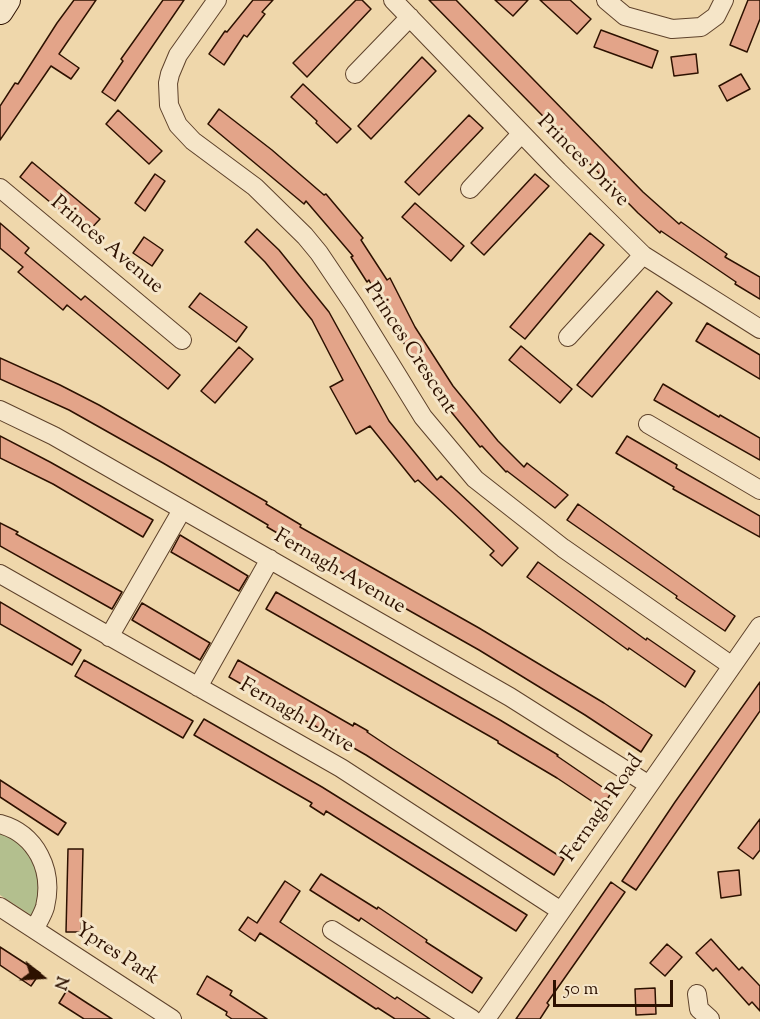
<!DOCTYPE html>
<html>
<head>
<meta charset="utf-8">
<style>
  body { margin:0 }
  #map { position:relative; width:760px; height:1019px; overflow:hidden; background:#efd7ab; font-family:"Sorts Mill Goudy",serif }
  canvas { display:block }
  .north { position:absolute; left:12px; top:947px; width:60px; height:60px; -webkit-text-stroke:4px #f5e5c8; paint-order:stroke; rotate:108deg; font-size:16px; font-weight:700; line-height:24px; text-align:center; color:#2d1100 }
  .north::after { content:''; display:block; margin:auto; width:21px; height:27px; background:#2d1100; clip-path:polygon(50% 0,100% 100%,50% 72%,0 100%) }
  .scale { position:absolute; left:553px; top:980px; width:120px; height:27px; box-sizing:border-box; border:3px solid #2d1100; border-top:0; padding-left:8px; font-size:18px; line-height:21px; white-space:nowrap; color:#2d1100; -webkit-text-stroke:4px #f5e5c8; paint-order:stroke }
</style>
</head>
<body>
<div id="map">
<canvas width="760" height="1019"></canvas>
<div class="north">N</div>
<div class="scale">50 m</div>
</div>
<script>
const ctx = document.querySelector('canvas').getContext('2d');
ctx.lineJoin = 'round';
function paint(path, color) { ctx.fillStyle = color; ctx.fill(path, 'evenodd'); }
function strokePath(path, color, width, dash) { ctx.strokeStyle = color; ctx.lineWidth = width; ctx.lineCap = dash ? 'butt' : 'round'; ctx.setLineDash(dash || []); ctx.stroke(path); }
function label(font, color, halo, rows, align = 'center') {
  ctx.font = font + ' "Sorts Mill Goudy",serif'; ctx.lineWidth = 6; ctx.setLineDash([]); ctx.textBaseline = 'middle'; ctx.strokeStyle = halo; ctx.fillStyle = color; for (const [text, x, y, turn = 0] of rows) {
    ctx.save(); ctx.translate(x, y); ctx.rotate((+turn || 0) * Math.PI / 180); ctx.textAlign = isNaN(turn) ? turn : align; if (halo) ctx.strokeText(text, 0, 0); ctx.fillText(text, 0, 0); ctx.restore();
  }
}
paint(new Path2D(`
  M0,831C4,833 10,834 13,837C33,853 51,895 31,915L0,895Z`), '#b3bf8e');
const building = new Path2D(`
  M74,0H96L59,54L79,68L71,79L51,66L0,140V106L15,83L18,84L57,23Z
  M163,0H184L115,101L102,92L123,61L121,59Z
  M253,0H273L262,12L265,14L247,37L244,35L224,65L209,54L225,31L227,32Z
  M356,0H362L371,9L307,77L293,63Z
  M429,0H456L643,192L679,224L681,222L727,254L725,257L760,277V299L735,284L736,282L661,231L660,233L638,213Z
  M495,0H528L513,16Z
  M540,0H570L591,19L577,34Z
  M748,0H760V19L747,52L730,45Z
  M601,30L658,51L652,68L594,47Z
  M696,54L698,73L674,76L671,57Z
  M422,57L436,71L371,139L358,126Z
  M741,74L750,89L727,101L719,86Z
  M303,84L351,129L337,143L316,123L317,121L291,97Z
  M219,109L272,150L324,195L326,194L363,238L361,240L387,280L390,278L415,327L453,386L498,441L524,467L527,463L568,495L555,508L507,471L506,472L482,446L480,447L439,397L400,337L397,338L369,280L367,282L351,257L353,256L306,201L304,204L208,124Z
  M118,110L162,151L149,164L106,124Z
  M469,115L483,128L419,195L405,182Z
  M32,162L100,219L87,233L20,177Z
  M155,174L165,181L145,211L135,203Z
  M535,174L549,186L484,255L471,243Z
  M415,203L464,246L451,261L402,217Z
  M0,223L29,248L25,253L81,300L85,296L180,375L168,389L67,305L63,310L18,272L23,267L0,248Z
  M257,229L279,250L329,312L389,421L437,480L441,476L518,548L502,566L490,555L494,551L418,480L415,482L370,426L356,434L330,387L343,380L312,320L265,262L245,242Z
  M590,233L604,245L525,339L510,327Z
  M144,237L163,250L152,266L133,253Z
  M657,291L672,303L592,397L577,385Z
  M200,293L247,327L236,342L189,307Z
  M707,323L760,355V379L696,341Z
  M521,346L572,389L560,403L509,360Z
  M239,347L253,359L215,403L201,391Z
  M0,358L60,385L99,405L234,483L267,502L266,504L301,525L300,527L479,628L604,703L652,735L641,752L585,715L479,650L302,550L303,548L267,527L268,525L163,463L69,410L0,379Z
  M663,384L719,417L720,415L760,438V460L654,400Z
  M0,436L50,462L153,520L143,537L53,484L0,458Z
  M627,436L677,465L676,468L760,516V537L673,489L674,487L616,453Z
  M578,504L735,616L725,631L676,598L677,596L567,520Z
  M0,523L18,532L16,534L122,592L112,609L0,546Z
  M180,535L248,576L239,591L171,552Z
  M538,562L646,640L647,638L695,671L685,687L629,648L628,650L527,577Z
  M276,592L500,720L558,755L557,756L611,793L602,808L557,778L498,743V741L266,609Z
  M0,602L81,650L72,665L0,624Z
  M142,603L210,643L200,660L132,620Z
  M84,660L193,721L183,738L75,676Z
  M238,660L353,726L354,723L368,731L367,732L391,748L564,859L554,875L366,755L229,677Z
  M760,682V711L636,890L622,881L675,802Z
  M204,719L322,787L527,915L516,931L326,811L324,815L310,806L312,803L194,735Z
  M0,780L66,823L58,835L0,797Z
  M760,819V850L753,859L738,848Z
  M68,849H83L81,932H66Z
  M739,870L741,895L721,898L718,872Z
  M321,874L377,909L378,907L427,940L426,942L482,978L472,993L361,918L359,921L310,890Z
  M285,881L300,891L280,922L395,999L397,997L430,1019H395L378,1008L376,1009L260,933L255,941L239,930L248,917L257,923Z
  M611,882L625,892L547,1003L549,1005L540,1019H516Z
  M711,939L739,970L742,967L760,986V1011L752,1002L749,1005L716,968L713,971L696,953Z
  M667,944L682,957L665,976L650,963Z
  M0,947L40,973L31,986L0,965Z
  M207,976L232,991L230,995L267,1019H232L226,1015L227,1012L197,994Z
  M655,988L656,1014L636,1015L635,989Z
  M67,990L87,1003L112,1019H84L59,1003Z`);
paint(building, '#e3a489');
strokePath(building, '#2d1100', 1.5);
const street = new Path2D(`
  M217,0L178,55L170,74L168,83L169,105L178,125L193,141L255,187L305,236L319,253L354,305L423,417L475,479L563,548L732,666
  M393,0L558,171L643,255L760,329
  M606,0L625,16L672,29L701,27L716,16L724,0
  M355,74L410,17
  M0,188L182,340
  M470,189L521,134
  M568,337L643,255
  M0,410L54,436L510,697L649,785
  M648,424L760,490
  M0,574L341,768L561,911
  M109,637L182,510
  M198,687L270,559
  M0,824C36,834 54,870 45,907C43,914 38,922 35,928
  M0,907L172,1019
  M332,930L472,1019
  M697,994L699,1009L710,1019
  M486,1019L760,626`);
const secondary = new Path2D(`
  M0,11L7,0`);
strokePath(street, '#5e422b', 20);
strokePath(secondary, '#2d1100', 28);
strokePath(street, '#f5e5c8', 18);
strokePath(secondary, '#f5e5c8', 26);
label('21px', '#2d1100', '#f5e5c8', [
  ["Princes Drive",582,162,45],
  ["Princes Avenue",106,246,40],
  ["Princes Crescent",409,349,57],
  ["Fernagh Avenue",339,573,30],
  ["Fernagh Drive",296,717,30],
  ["Fernagh Road",604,809,-55],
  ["Ypres Park",116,955,33]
]);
</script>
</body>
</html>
